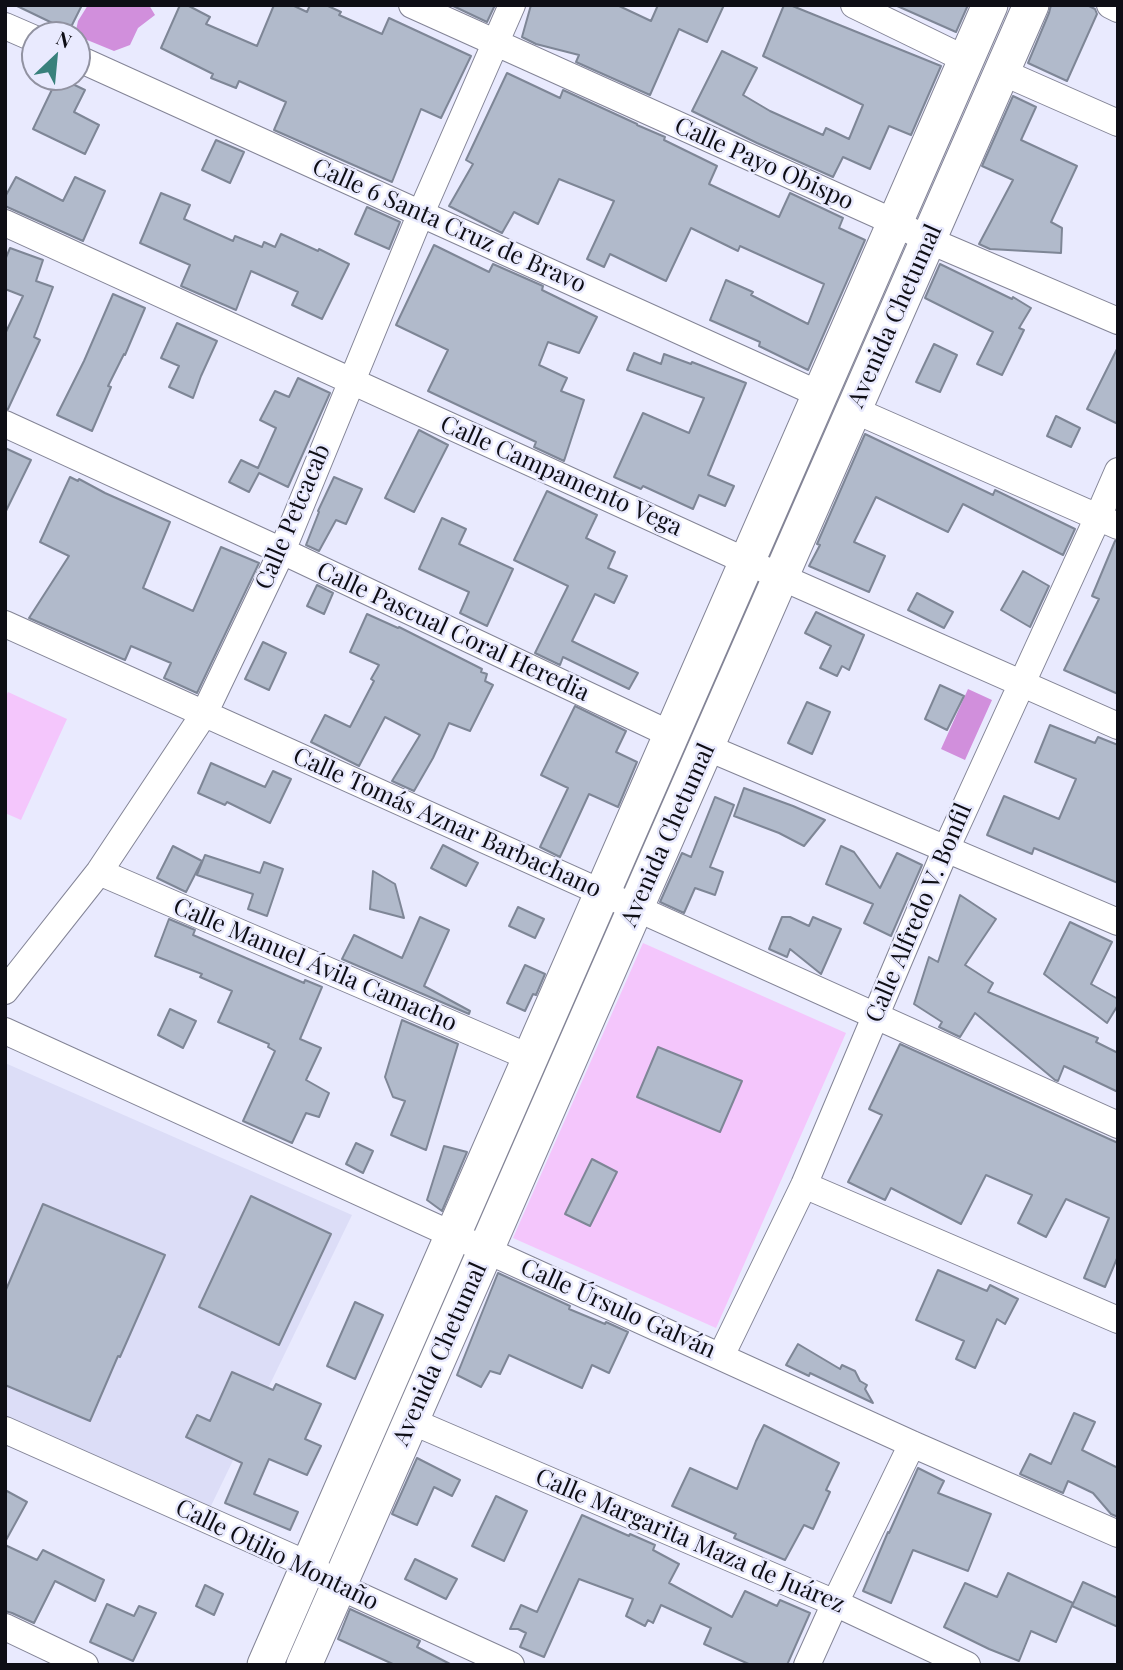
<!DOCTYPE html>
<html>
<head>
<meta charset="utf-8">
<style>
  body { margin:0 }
  #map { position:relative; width:1123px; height:1670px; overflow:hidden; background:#e9eafe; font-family:"Playfair Display",serif }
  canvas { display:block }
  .frame { position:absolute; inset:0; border:7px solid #0e0e15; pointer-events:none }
  .north { position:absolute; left:21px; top:21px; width:70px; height:70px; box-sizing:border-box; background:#e9eafe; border:2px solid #9192a1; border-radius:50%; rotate:26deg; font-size:19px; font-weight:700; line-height:28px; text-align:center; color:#0e0e15 }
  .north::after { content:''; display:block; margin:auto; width:24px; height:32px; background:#39817c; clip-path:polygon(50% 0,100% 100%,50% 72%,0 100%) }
</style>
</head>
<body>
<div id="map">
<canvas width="1123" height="1670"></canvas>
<div class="frame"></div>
<div class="north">N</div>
</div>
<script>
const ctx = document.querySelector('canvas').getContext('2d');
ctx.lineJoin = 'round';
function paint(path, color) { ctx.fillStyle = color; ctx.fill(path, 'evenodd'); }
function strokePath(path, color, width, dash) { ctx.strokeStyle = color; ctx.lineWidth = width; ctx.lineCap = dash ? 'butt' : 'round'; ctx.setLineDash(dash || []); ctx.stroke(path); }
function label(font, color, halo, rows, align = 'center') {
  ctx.font = font + ' "Playfair Display",serif'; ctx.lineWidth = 5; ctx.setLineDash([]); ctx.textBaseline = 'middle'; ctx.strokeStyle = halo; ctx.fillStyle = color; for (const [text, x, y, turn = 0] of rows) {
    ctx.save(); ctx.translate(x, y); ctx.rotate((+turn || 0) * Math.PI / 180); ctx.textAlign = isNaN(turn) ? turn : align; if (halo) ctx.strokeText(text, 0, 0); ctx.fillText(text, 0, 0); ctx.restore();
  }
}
paint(new Path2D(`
  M5,1063L352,1215L209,1510L5,1420Z`), '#dcddf7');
paint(new Path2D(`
  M8,692L67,719L21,820L5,813V698Z
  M643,943L846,1033L716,1328L513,1238Z`), '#f4c6fc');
paint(new Path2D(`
  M88,5H149L155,15L138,28L130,45L114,51L75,35L78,21Z
  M968,689L992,700L965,760L941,749Z`), '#d18fdc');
const building = new Path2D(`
  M15,5H82L69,31Z
  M180,5H187L210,17L206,24L257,46L274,5H292L307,12L310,5H326L341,12L339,15L382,34L389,18L471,56L441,118L421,109L392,182L274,130L286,102L239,81L236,88L211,78L213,74L161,48Z
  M451,5H495L487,22Z
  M531,5H617L651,21L658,5H724L707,42L679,29L650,95L576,62L579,55L536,44L522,37Z
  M784,5H790L941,66L911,135L889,126L870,169L843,157L833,177L757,143L692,111L722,51L757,68L743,95L770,111L823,135L826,128L849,139L863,105L763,56Z
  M895,5H968L956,32Z
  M1051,5H1087L1095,9L1097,14L1067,81L1028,63L1049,13Z
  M507,73L560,98L563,90L637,124V125L665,137L664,140L717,166L709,184L779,217L790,193L843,218L839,228L865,240L808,370L759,346L760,342L710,320L726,280L753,292L751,295L808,324L824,284L740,246L738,251L691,228L666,281L610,254L604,267L587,259L614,201L559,179L538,224L514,212L502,233L449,206L473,164L466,160Z
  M58,77L85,90L74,112L99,125L85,154L33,129Z
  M1013,96L1036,107L1021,140L1077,166L1051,222L1062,228L1061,253L990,249L979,244L1013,180L982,166Z
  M216,140L244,152L230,183L202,170Z
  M16,177L63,201L75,177L105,191L83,241L5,206V197Z
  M161,193L190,205L184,219L233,241L235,236L262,247L264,242L275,247L281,234L318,251L319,249L349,264L322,319L292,305L298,292L251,271L236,310L181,286L190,265L140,243Z
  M367,207L400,222L389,249L355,234Z
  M434,245L489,272L493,264L543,286L542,290L597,317L579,353L548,342L539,365L567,378L561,391L584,400L564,461L534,447L536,442L428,391L448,350L396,325Z
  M10,248L43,260L36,281L53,287L34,337L40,340L8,409H5V334L23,296L5,289V260Z
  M940,264L1012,299L1013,297L1031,308L1019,328L1024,330L1002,375L977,364L993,332L925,298Z
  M113,294L145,308L125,355L124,354L108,386L111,387L92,431L57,415L84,361Z
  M177,323L217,341L201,376L193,398L169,387L179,366L161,358Z
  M934,344L957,355L940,392L916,382Z
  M1118,347V424L1087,409Z
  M634,353L661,364L664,354L691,364L692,362L746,383L708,475L734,486L725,506L699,495L693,509L643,486L641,489L614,477L643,413L689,433L704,398L627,370Z
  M298,378L330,393L288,487L259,473L249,492L229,482L241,460L258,468L276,428L260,420L275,391L289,397Z
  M1056,416L1080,428L1071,447L1047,436Z
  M419,430L448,445L414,512L385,498Z
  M865,434L993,495L995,490L1075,529L1063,555L963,504L948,532L876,497L854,542L885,556L869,592L809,566L820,545L817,544Z
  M5,448L31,460L5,513Z
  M70,477L78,481L79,479L105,493L170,522L143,588L193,611L221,547L259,563L197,693L164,678L171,663L131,646L125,660L29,618L69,556L40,542Z
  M334,477L362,489L346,524L336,520L319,551L306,545L319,512L318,511Z
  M547,491L597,515L586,538L615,552L608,568L627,576L614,603L595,594L572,641L638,673L629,689L563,657L560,665L535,653L568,586L514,560Z
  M442,518L466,529L459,544L513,569L487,626L460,613L469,592L419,569Z
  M1115,541H1118V694L1064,670L1099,599L1092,596Z
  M1023,571L1049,586L1030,627L1001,610Z
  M317,585L333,593L324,614L307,606Z
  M917,593L953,612L944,628L908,610Z
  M816,612L864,635L849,670L842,666L837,676L820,668L831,646L805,633Z
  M367,614L398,628L399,627L482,669L481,672L487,674L485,681L493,685L470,731L449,723L433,758L414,791L392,781L420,735L385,717L359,766L311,742L325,715L350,727L374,681L371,679L379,665L350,652Z
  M263,642L286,653L269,690L245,679Z
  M940,685L964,696L947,730L925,719Z
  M807,702L830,712L812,754L788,743Z
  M575,706L626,731L616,752L637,762L618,807L589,794L560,857L540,847L568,788L541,775Z
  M1050,725L1095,743L1098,737L1118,745V883L1034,848L1032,854L987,835L1004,796L1059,819L1076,779L1035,762Z
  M211,763L265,787L273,771L291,779L270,823L227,802L225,805L198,793Z
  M744,788L793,806L825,820L804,846L779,833L734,816Z
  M715,797L734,805L710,867L723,872L715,895L695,888L684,913L660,902L682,853L691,857Z
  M443,845L478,863L466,886L431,868Z
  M173,846L202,861L186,892L157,878Z
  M841,846L854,852L880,888L897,853L922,865L891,936L864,923L873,904L826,884Z
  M205,855L260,873L264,862L283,869L267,916L248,909L253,894L197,875Z
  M373,871L395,884L404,918L370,909Z
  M960,895L996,919L965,965L993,983L988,992L1098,1038L1096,1042L1118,1053V1092L1064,1066L1058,1081L1055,1080L975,1013L960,1037L939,1027L942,1022L914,1004L929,957L938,962Z
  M518,907L544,919L535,938L509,926Z
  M420,917L449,930L424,986L470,1011L469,1014L342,959L354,935L402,958Z
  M782,917H790L809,926L813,917L841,929L821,974L790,949L787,957L769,949Z
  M169,919L195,930L193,935L246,958L304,983L305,980L322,987L300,1039L321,1048L306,1080L329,1093L319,1117L306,1113L292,1143L243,1121L275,1051L268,1047L269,1044L218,1022L232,991L200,977L202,974L155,956Z
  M1070,922L1112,942L1091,984L1118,999V1005L1107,1023L1044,974Z
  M525,965L545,974L536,995L533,994L525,1011L507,1003Z
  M170,1009L196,1021L183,1048L158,1035Z
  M402,1020L458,1044L426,1150L391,1135L405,1101L393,1097L385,1077Z
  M900,1044L1118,1143V1256L1105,1287L1084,1278L1109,1218L1066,1199L1046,1237L1018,1223L1032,1195L986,1175L961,1224L891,1188L885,1200L848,1182L882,1115L869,1109Z
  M658,1047L742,1081L720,1132L637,1097Z
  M356,1143L373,1151L363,1173L346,1164Z
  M444,1146L467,1152L442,1211L427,1200Z
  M592,1159L617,1172L590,1226L565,1214Z
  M251,1196L331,1234L279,1345L199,1307Z
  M43,1204L165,1255L120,1357L118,1356L90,1421L5,1385V1292Z
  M938,1270L987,1291L990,1285L1018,1299L1005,1324L997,1319L975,1368L956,1359L964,1341L916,1320Z
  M498,1273L570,1306L569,1309L605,1324L606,1322L628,1332L609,1373L592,1365L582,1388L509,1355L500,1374L490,1371L481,1387L457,1375Z
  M355,1302L383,1315L355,1379L327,1366Z
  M798,1344L840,1369L842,1365L855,1371L860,1381L867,1385L865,1389L873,1403L810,1373L809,1376L786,1365Z
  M232,1372L273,1390L276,1384L321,1404L305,1439L321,1446L307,1475L269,1459L254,1494L298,1512L290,1530L225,1503L242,1463L186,1437L197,1415L210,1421Z
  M1074,1413L1095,1422L1082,1450L1118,1468V1517L1111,1514L1093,1493L1068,1481L1063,1493L1020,1474L1030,1454L1051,1464Z
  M764,1425L839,1463L826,1490L830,1492L813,1529L804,1525L785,1560L734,1538L736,1534L672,1506L690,1468L737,1489L756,1441Z
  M417,1458L460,1480L452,1496L434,1487L417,1525L392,1514Z
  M918,1468L944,1481L938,1493L991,1514L968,1571L913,1550L891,1603L863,1591L888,1532L889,1533Z
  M5,1490L27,1502L5,1542Z
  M496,1496L527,1511L504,1561L472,1546Z
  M582,1515L629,1536L630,1534L655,1545L653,1550L679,1564L669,1583L732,1617L745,1591L777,1606L780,1600L810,1613L787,1665H751L724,1653L704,1644L711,1628L661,1605L653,1623L648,1620L645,1626L626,1616L633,1599L579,1579L544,1657L520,1647L526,1633L518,1629H510L521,1605L537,1612Z
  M5,1545L37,1560L43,1550L104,1580L95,1601L55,1581L34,1623L12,1613L5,1611Z
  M415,1559L457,1579L446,1599L405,1579Z
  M1008,1573L1073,1603L1056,1642L1031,1631L1019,1661L989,1649L944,1627L965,1583L997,1597Z
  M1083,1582L1118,1598V1627L1072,1606Z
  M205,1585L223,1594L214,1615L196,1606Z
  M107,1604L134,1616L139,1606L156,1613L133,1661L90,1642Z
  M350,1609L420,1641L417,1647L452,1665H395L338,1639Z`);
paint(building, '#b1bacb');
strokePath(building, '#7e8696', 2);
const minor = new Path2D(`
  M412,5L896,223L928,240L1118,321
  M854,5L967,60
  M1110,5L1118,9
  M5,26L35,39
  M77,58L821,395
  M1002,72L1118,123
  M5,223L781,577L1118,726
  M854,410L1118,526
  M5,424L282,551L672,735
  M5,624L1118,1125
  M706,747L1118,922
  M99,872L531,1058
  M5,991L99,872L204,714L282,551L421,213L512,5
  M5,1031L912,1444L1118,1534
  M804,1185L1118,1320
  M721,1356L804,1185L946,849L1098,517L1118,471
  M411,1421L835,1603L967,1665
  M5,1430L309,1565L338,1586L511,1665
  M5,1627L85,1665
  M807,1665L835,1603L912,1444`);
const major = new Path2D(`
  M265,1665L990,5
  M304,1665L1031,5`);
strokePath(minor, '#838496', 28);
strokePath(major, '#838496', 37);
strokePath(minor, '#fff', 26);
strokePath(major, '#fff', 35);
label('24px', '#0e0e15', '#e9eafe', [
  ["Calle Payo Obispo",764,164,24],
  ["Calle 6 Santa Cruz de Bravo",449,226,24],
  ["Avenida Chetumal",895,316,-66],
  ["Calle Campamento Vega",561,476,24],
  ["Calle Petcacab",293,517,-67],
  ["Calle Pascual Coral Heredia",453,632,25],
  ["Calle Tomás Aznar Barbachano",447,823,24],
  ["Avenida Chetumal",668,835,-66],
  ["Calle Alfredo V. Bonfil",919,913,-67],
  ["Calle Manuel Ávila Camacho",315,965,23],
  ["Calle Úrsulo Galván",618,1309,24],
  ["Avenida Chetumal",440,1354,-66],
  ["Calle Margarita Maza de Juárez",690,1541,23],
  ["Calle Otilio Montaño",277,1555,26]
]);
</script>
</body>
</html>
